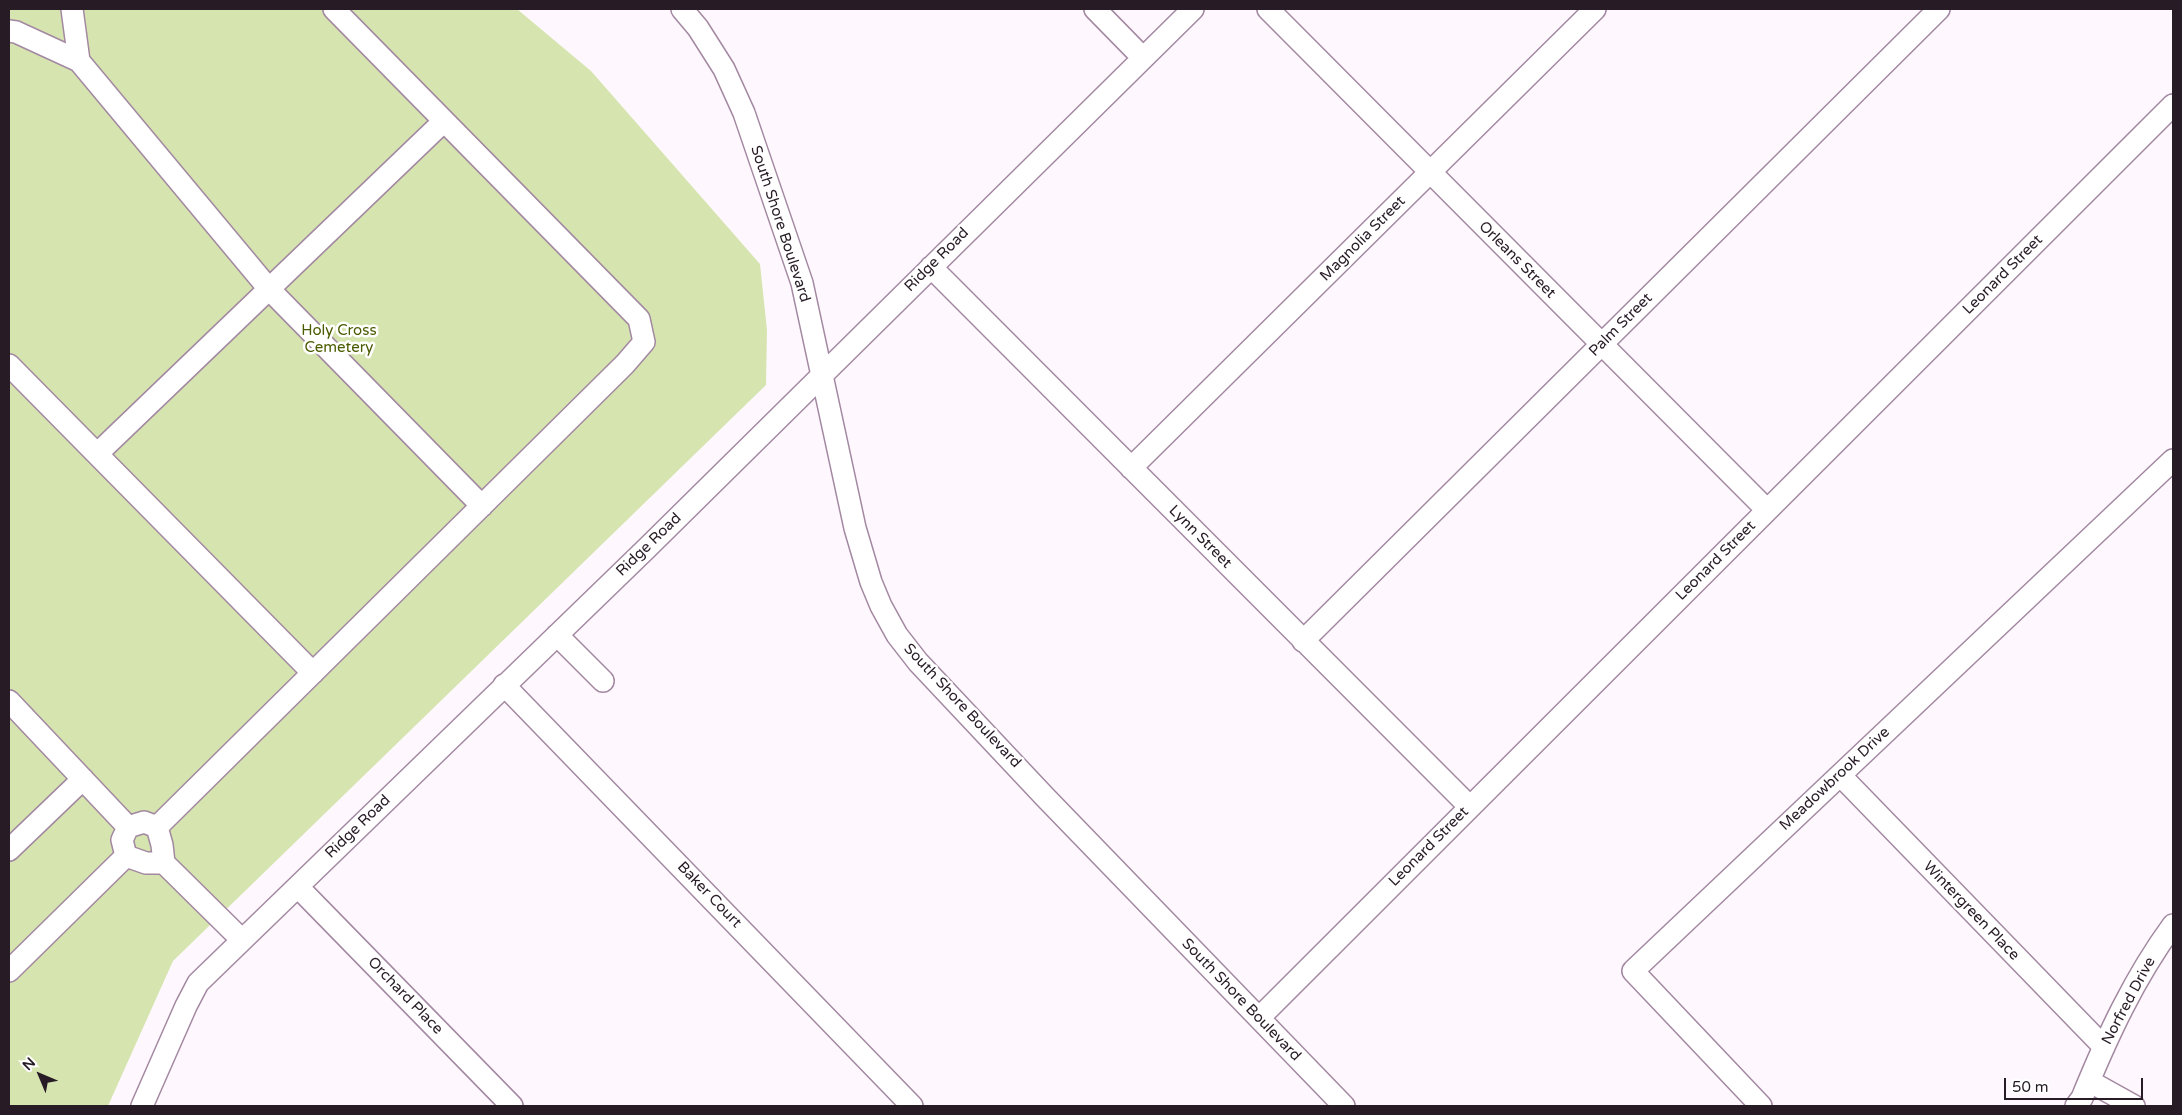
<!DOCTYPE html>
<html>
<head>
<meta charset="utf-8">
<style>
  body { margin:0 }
  #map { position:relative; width:2182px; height:1115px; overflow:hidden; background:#fef8fe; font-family:"Varela Round",sans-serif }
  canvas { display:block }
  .frame { position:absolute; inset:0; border:10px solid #271c26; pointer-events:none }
  .north { position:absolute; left:15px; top:1050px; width:50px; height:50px; -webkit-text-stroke:4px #fff; paint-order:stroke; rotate:315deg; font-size:14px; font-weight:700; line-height:20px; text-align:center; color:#271c26 }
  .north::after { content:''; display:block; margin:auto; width:18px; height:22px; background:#271c26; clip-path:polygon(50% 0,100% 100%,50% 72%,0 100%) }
  .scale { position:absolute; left:2004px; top:1078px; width:139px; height:22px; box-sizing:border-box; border:2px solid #271c26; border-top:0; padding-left:6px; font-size:15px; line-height:18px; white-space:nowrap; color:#271c26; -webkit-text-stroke:4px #fff; paint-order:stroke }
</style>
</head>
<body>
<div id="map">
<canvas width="2182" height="1115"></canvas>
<div class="frame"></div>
<div class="north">N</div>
<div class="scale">50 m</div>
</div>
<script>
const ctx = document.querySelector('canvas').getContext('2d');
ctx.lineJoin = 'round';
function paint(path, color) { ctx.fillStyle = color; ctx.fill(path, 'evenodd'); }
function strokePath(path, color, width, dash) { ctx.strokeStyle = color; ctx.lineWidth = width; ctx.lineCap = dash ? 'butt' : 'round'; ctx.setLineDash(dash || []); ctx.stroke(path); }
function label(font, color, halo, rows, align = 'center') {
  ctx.font = font + ' "Varela Round",sans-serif'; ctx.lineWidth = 5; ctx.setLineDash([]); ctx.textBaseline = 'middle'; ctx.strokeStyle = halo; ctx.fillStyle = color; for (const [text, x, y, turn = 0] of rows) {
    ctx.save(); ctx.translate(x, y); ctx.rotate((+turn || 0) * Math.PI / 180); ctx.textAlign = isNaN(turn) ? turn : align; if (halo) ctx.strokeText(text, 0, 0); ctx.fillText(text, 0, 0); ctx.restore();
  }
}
paint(new Path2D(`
  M9,9H517L591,71L760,264L767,330L766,385L173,961L108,1106H9Z`), '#d6e4b0');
const minor = new Path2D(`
  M72,9L79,61L269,289L482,506
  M682,9L698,28L724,69L744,113L802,283L855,528L871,582L881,606L897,635L918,662L1045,797L1344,1106
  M1095,9L1143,58
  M1268,9L1767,510
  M9,31L16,32L79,61
  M931,267L1470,807
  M9,365L313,673
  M97,454L444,121
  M1131,468L1595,9
  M557,635L603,681
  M1303,641L1939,9
  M504,685L912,1106
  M9,701L128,827
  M1840,775L2104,1047
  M157,827L625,364L644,342L639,319L334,9
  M9,850L83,779
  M164,863H146L126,856L122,840L128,827L144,822L157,827L162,845L164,863L242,940
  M298,887L512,1106
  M9,971L126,856
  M1259,1018L2173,105
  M2089,1081L2134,1106
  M142,1106L186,1006L198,983L647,548L1193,9
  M1761,1106L1633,971L2173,460
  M2076,1106L2082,1098C2107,1037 2134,978 2173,925`);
strokePath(minor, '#a388a1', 24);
strokePath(minor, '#fff', 21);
label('15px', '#271c26', '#fff', [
  ["South Shore Boulevard",780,224,72],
  ["Magnolia Street",1363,239,-45],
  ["Ridge Road",937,260,-45],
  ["Orleans Street",1517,260,45],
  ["Leonard Street",2003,275,-45],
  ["Palm Street",1621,325,-45],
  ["Lynn Street",1200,537,45],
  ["Ridge Road",649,545,-44],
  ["Leonard Street",1716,561,-45],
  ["South Shore Boulevard",962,706,47],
  ["Meadowbrook Drive",1835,779,-43],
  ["Ridge Road",358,827,-44],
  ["Leonard Street",1429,847,-45],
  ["Baker Court",709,895,46],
  ["Wintergreen Place",1971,911,46],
  ["Orchard Place",405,996,46],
  ["South Shore Boulevard",1241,1000,46],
  ["Norfred Drive",2129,1001,-62]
]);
label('15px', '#4b5b00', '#fff', [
  ["Holy Cross",339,331],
  ["Cemetery",339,348]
]);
</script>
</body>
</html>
